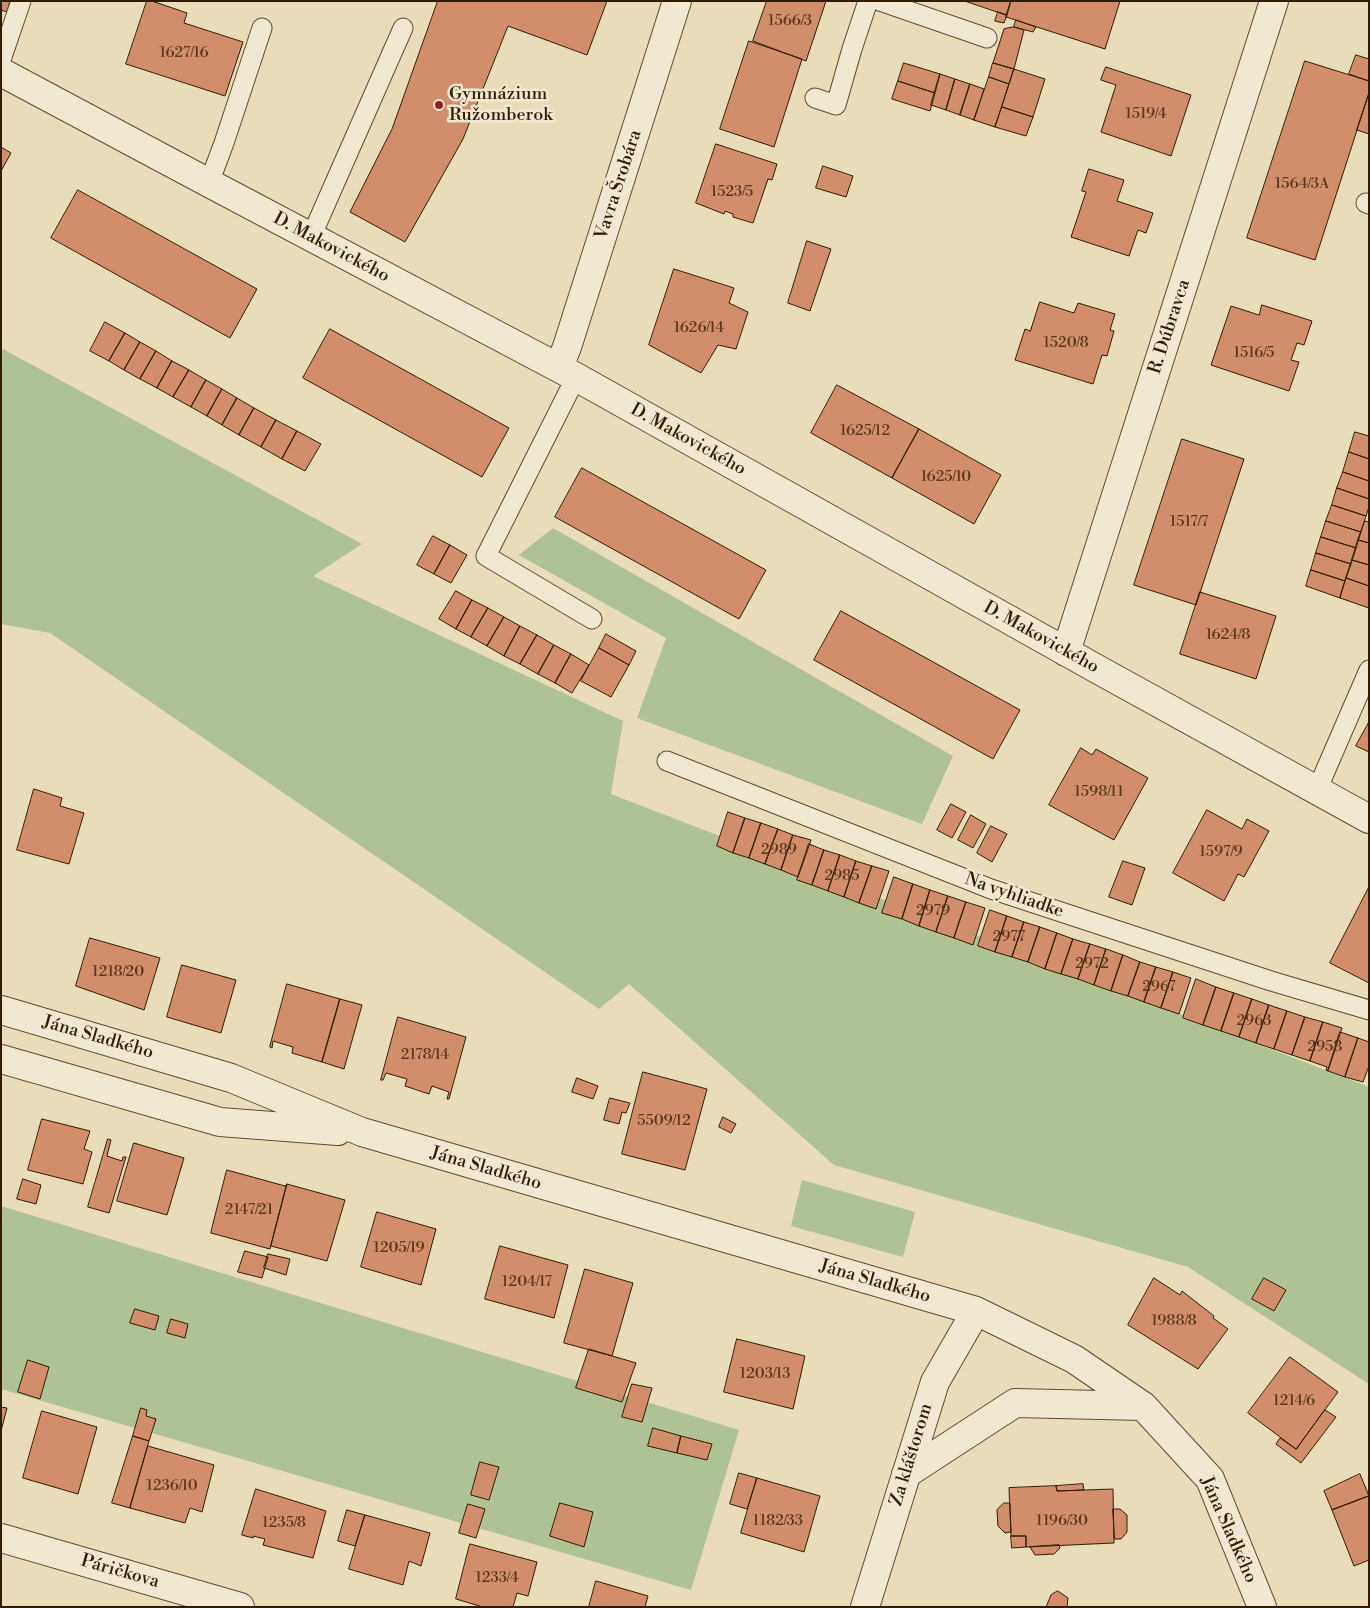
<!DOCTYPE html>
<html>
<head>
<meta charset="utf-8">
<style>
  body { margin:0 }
  #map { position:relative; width:1370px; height:1608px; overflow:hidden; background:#e8dcb9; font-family:"Libre Bodoni",serif }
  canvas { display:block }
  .frame { position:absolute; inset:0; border:2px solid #321c00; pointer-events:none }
</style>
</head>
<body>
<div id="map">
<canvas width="1370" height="1608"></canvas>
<div class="frame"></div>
</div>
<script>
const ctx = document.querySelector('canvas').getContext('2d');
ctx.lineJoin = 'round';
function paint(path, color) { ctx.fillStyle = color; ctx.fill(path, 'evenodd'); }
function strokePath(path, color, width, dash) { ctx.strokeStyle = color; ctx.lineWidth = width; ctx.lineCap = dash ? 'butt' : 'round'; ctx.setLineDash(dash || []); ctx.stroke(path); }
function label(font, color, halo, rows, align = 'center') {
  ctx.font = font + ' "Libre Bodoni",serif'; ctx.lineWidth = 5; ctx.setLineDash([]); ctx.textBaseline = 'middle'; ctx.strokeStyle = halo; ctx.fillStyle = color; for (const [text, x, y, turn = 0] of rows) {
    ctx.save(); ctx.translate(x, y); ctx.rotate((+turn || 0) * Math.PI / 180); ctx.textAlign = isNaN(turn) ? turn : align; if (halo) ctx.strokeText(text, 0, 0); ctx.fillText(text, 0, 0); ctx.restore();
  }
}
paint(new Path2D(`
  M1,348L362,544L313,576L623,721L611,794L1369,1087V1384L1188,1267L834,1165L629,984L599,1009L50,633L1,624Z
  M553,528L953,756L922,824L637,718L666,638L519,555Z
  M802,1180L915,1212L903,1257L791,1226Z
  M1,1206L739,1430L691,1590L1,1389Z`), '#afc294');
const building = new Path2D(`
  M1,1H10L7,12L1,10Z
  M147,1H152L187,13L184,23L243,42L225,96L126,64Z
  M438,1H607L587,55L508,26L463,139L405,242L350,212L392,129Z
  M767,1H826L806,61L753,41Z
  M965,1H1011L1007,15Z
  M1011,1H1120L1105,49L1006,17Z
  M998,12L1007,15L1004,23L995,21Z
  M1016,20L1036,27L1033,32L1014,27Z
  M1014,27L1024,30L1014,69L993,63L1004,29Z
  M749,41L802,59L774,147L720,129Z
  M1356,55L1369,59V81L1349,74Z
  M1305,61L1369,81V93L1315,260L1247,238Z
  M904,63L940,74L935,93L898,81Z
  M993,63L1014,69L1009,84L989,77Z
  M1106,67L1191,95L1171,156L1101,132L1116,85L1101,80Z
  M1014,69L1045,79L1033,117L1002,107Z
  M940,74L955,79L946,110L931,105Z
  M989,77L1009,84L995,127L974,120Z
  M955,79L970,84L960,115L946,110Z
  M898,81L935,93L930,111L892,99Z
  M970,84L984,89L974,120L960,115Z
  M1369,93V134L1357,130Z
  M1002,107L1033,117L1026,136L995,127Z
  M716,144L777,164L772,180L768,179L753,223L733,217V214L725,211L724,214L696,203Z
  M1,147L11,153L1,171Z
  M823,166L853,176L846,197L816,188Z
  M1089,169L1124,180L1117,201L1153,213L1146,233L1138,230L1129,256L1071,237L1086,192L1082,191Z
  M78,190L257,289L230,338L51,238Z
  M807,241L831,249L810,311L788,303Z
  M674,269L734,288L729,303L748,312L736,349L718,345L701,373L649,345Z
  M1040,302L1074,313L1078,303L1115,314L1110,330L1114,331L1107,356L1102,355L1093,384L1015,360L1025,329L1030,331Z
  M1262,305L1312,321L1304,345L1297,343L1291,360L1299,362L1289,391L1211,365L1231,306L1259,315Z
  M105,322L125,333L109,361L90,351Z
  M330,329L509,428L482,477L303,378Z
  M125,333L140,342L124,370L109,361Z
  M140,342L156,351L140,379L124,370Z
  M156,351L172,361L157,388L140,379Z
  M172,361L189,370L173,397L157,388Z
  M189,370L206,380L191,407L173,397Z
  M206,380L222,389L207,416L191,407Z
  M837,385L919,429L892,478L811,433Z
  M222,389L237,398L222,425L207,416Z
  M237,398L254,408L239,435L222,425Z
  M254,408L276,420L261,447L239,435Z
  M276,420L297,431L282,459L261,447Z
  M919,429L1001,475L974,524L892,478Z
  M297,431L321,444L305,471L282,459Z
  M1355,432L1369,436V459L1349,452Z
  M1182,439L1244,459L1196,605L1134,585Z
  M1349,452L1369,459V481L1343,472Z
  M582,468L766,570L739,619L555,517Z
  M1343,472L1369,481V499L1337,488Z
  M1337,488L1369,499V507L1366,516L1332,505Z
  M1332,505L1366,516L1361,532L1326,521Z
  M1326,521L1361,532L1356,548L1321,537Z
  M1365,521L1369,522V543L1358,540Z
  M433,536L450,545L434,574L417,565Z
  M1321,537L1356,548L1351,564L1316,553Z
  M1358,540L1369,543V565L1352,560Z
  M450,545L467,555L451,583L434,574Z
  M1316,553L1351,564L1345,581L1311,570Z
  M1352,560L1369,565V586L1346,578Z
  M1311,570L1345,581L1340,598L1306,586Z
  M1346,578L1369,586V608L1340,598Z
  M456,591L472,600L456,629L439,619Z
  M1200,592L1276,616L1256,679L1180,654Z
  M472,600L488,608L471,637L456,629Z
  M488,608L504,617L487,646L471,637Z
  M841,611L1020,710L993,759L814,660Z
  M504,617L520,626L504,656L487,646Z
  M520,626L537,635L520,664L504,656Z
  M606,634L636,651L629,665L599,648Z
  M537,635L554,645L538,674L520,664Z
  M554,645L571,654L555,683L538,674Z
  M599,648L629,665L611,697L581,681Z
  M571,654L589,665L572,693L555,683Z
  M1369,722V752L1356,746Z
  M1081,748L1092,755L1096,749L1148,778L1114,840L1049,805Z
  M34,789L62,798L60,806L84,813L69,864L17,850Z
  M951,804L966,812L952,838L937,830Z
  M1207,810L1242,829L1247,819L1269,831L1244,877L1238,874L1224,901L1173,873Z
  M728,812L745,818L733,853L717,846Z
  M971,815L986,824L973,848L958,840Z
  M745,818L761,823L749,858L733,853Z
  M761,823L778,829L765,864L749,858Z
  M991,826L1007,834L992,862L977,853Z
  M778,829L793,835L781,870L765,864Z
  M793,835L811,840L798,877L781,870Z
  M809,844L824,850L812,885L797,880Z
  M824,850L840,855L828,891L812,885Z
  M840,855L856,861L844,897L828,891Z
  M856,861L872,866L859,903L844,897Z
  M1123,861L1145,868L1132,905L1109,897Z
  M872,866L889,871L876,909L859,903Z
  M894,877L913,884L902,919L882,913Z
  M913,884L930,890L919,926L902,919Z
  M1369,887V983L1330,963Z
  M930,890L948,896L936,932L919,926Z
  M948,896L966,902L954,938L936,932Z
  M966,902L985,908L973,945L954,938Z
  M990,910L1007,916L995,952L978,946Z
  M1007,916L1024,922L1012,957L995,952Z
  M1024,922L1040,927L1028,962L1012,957Z
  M1040,927L1057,933L1045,969L1028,962Z
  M1057,933L1073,939L1061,974L1045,969Z
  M90,938L160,958L144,1010L76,986Z
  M1073,939L1090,944L1078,979L1061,974Z
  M1090,944L1106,949L1094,985L1078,979Z
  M1106,949L1123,955L1111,991L1094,985Z
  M1123,955L1140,962L1128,996L1111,991Z
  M1140,962L1156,967L1144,1002L1128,996Z
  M182,965L236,980L221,1033L167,1017Z
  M1156,967L1173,972L1161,1008L1144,1002Z
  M1173,972L1191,978L1179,1014L1161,1008Z
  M1196,979L1216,987L1203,1025L1183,1018Z
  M287,984L340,999L322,1062L292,1053L293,1047L273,1041L272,1048L270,1047Z
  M1216,987L1234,993L1221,1031L1203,1025Z
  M1234,993L1252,999L1239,1037L1221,1031Z
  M340,999L362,1005L344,1069L322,1062Z
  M1252,999L1269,1005L1256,1043L1239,1037Z
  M1269,1005L1287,1011L1274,1049L1256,1043Z
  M1287,1011L1305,1017L1292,1055L1274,1049Z
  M398,1017L466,1037L449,1099H447L449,1092L432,1086L429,1094L405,1086L407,1079L386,1073L383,1080H381Z
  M1305,1017L1323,1022L1310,1061L1292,1055Z
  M1323,1022L1342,1028L1328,1071L1326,1070L1327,1067L1310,1061Z
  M1340,1032L1358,1038L1345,1077L1328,1071Z
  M1358,1038L1369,1042V1066L1363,1082L1345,1077Z
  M643,1072L707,1089L685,1170L622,1154Z
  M577,1078L598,1086L593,1099L572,1092Z
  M610,1098L630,1103L626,1113L622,1112L619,1124L604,1120Z
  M723,1117L736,1124L731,1133L719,1127Z
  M42,1119L90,1131L84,1149L92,1152L83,1184L28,1170Z
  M108,1139L111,1140L107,1156L122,1161L123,1157H126L109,1213L88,1207Z
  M134,1143L184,1158L167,1215L117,1201Z
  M227,1170L285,1186L287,1184L270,1249L211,1233Z
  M23,1179L41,1185L36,1204L17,1199Z
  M287,1184L345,1200L327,1261L271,1246Z
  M377,1212L436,1229L421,1285L361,1267Z
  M500,1246L568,1265L554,1318L485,1299Z
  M245,1251L268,1257L262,1278L238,1272Z
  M268,1254L290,1259L286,1275L264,1268Z
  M585,1269L633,1283L612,1356L564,1343Z
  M1154,1278L1180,1295L1182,1291L1214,1316L1213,1318L1228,1329L1198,1369L1128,1325Z
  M1264,1278L1286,1290L1274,1311L1252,1299Z
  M135,1309L159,1316L155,1330L130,1323Z
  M171,1319L188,1324L185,1338L167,1333Z
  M737,1339L805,1356L793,1409L724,1392Z
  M589,1349L636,1363L622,1402L576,1388Z
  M1290,1357L1338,1392L1296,1449L1248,1413Z
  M28,1360L49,1367L40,1399L18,1392Z
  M632,1384L652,1388L642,1422L622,1417Z
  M1,1407L7,1408L1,1431Z
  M141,1408L147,1410L146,1416L156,1419L149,1441L133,1436Z
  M1325,1410L1336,1417L1301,1463L1276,1444L1280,1438L1296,1449Z
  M42,1411L97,1427L78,1494L23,1478Z
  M653,1428L681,1436L677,1453L648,1446Z
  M133,1436L149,1441L130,1508L112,1503Z
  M681,1436L712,1444L707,1460L677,1453Z
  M148,1446L214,1465L202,1512L190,1508L185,1523L130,1508Z
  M480,1462L499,1467L489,1500L471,1495Z
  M739,1473L757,1478L747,1509L730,1504Z
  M1360,1474L1369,1496L1332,1510L1324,1491Z
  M757,1478L820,1496L804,1552L741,1533Z
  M1083,1484L1084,1490L1057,1491L1056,1486Z
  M1056,1486L1057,1491L1113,1489L1114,1543L1026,1547V1536H1011L1009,1488Z
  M256,1489L326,1511L313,1558L263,1545L265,1539L253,1536V1538L242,1535Z
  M1369,1496V1560L1354,1566L1332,1510Z
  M560,1503L593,1512L584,1547L550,1536Z
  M1004,1503H1010L1011,1532L1005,1533L998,1526L997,1510Z
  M468,1504L485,1509L476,1538L459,1533Z
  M1113,1509H1120L1127,1515V1532L1121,1539H1115Z
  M347,1510L365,1515L355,1546L338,1541Z
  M365,1515L430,1533L421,1566L409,1561L403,1585L349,1569Z
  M1011,1536H1026V1547L1012,1548Z
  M470,1544L537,1562L528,1596L517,1593L513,1607H483L456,1599Z
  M1059,1545L1060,1548L1054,1554L1035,1555L1030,1547Z
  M596,1581L648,1596L645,1607H589Z
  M1058,1591L1068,1598L1067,1607H1046L1051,1595Z`);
paint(building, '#d28d6b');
strokePath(building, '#321c00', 1);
const service = new Path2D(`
  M880,1L987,38
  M1,60L21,1
  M815,98L836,105L852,49L868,1
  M209,183L224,143L262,28
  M1366,203L1369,204
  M311,237L403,28
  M576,377L486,556L592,619
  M667,761L991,889L1271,981L1369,1010
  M1317,790L1369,670`);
const minor = new Path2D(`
  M1,72L209,183L576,377L1097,669L1369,819
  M559,367L567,347L677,1
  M1066,652L1274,1
  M1,1010L231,1078L362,1132L976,1311L1074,1359L1143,1406L1210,1479L1262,1607
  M1,1059L220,1122L338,1131
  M906,1474L1015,1403L1143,1406
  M1,1538L240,1607
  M865,1607L935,1382L976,1311`);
strokePath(service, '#604c2e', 21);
strokePath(minor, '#604c2e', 30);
strokePath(service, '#f0e8d2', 19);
strokePath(minor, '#f0e8d2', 28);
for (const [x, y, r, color] of [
  [439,105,5,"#8f2418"]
]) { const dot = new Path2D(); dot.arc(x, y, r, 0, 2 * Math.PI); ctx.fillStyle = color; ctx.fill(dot); strokePath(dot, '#f0e8d2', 2); }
label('15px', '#5a381b', null, [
  ["1566/3",790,21],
  ["1627/16",184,53],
  ["1519/4",1146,114],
  ["1564/3A",1302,184],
  ["1523/5",732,192],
  ["1626/14",699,328],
  ["1520/8",1066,343],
  ["1516/5",1254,353],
  ["1625/12",865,431],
  ["1625/10",946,477],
  ["1517/7",1189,522],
  ["1624/8",1228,635],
  ["1598/11",1099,792],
  ["2989",779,850],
  ["1597/9",1221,852],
  ["2985",842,876],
  ["2979",933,911],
  ["2977",1009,937],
  ["2972",1092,964],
  ["1218/20",118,972],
  ["2967",1159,987],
  ["2963",1254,1021],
  ["2958",1325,1047],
  ["2178/14",425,1055],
  ["5509/12",664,1121],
  ["2147/21",249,1210],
  ["1205/19",399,1248],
  ["1204/17",527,1282],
  ["1988/8",1174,1321],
  ["1203/13",765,1374],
  ["1214/6",1294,1401],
  ["1236/10",172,1486],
  ["1182/33",778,1521],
  ["1196/30",1062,1521],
  ["1235/8",284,1523],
  ["1233/4",497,1578]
]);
label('18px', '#321c00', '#f0e8d2', [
  ["Gymnázium",449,95],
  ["Ružomberok",449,116]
], 'left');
label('18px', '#321c00', '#f0e8d2', [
  ["Vavra Šrobára",619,185,-72],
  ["D. Makovického",331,248,28],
  ["R. Dúbravca",1170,327,-72],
  ["D. Makovického",688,440,29],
  ["D. Makovického",1041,638,29],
  ["Na vyhliadke",1014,896,19],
  ["Jána Sladkého",98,1038,16],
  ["Jána Sladkého",486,1169,16],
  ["Jána Sladkého",875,1282,16],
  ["Za kláštorom",912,1455,-73],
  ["Jána Sladkého",1228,1530,66],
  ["Páričkova",120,1572,16]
]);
</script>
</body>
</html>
